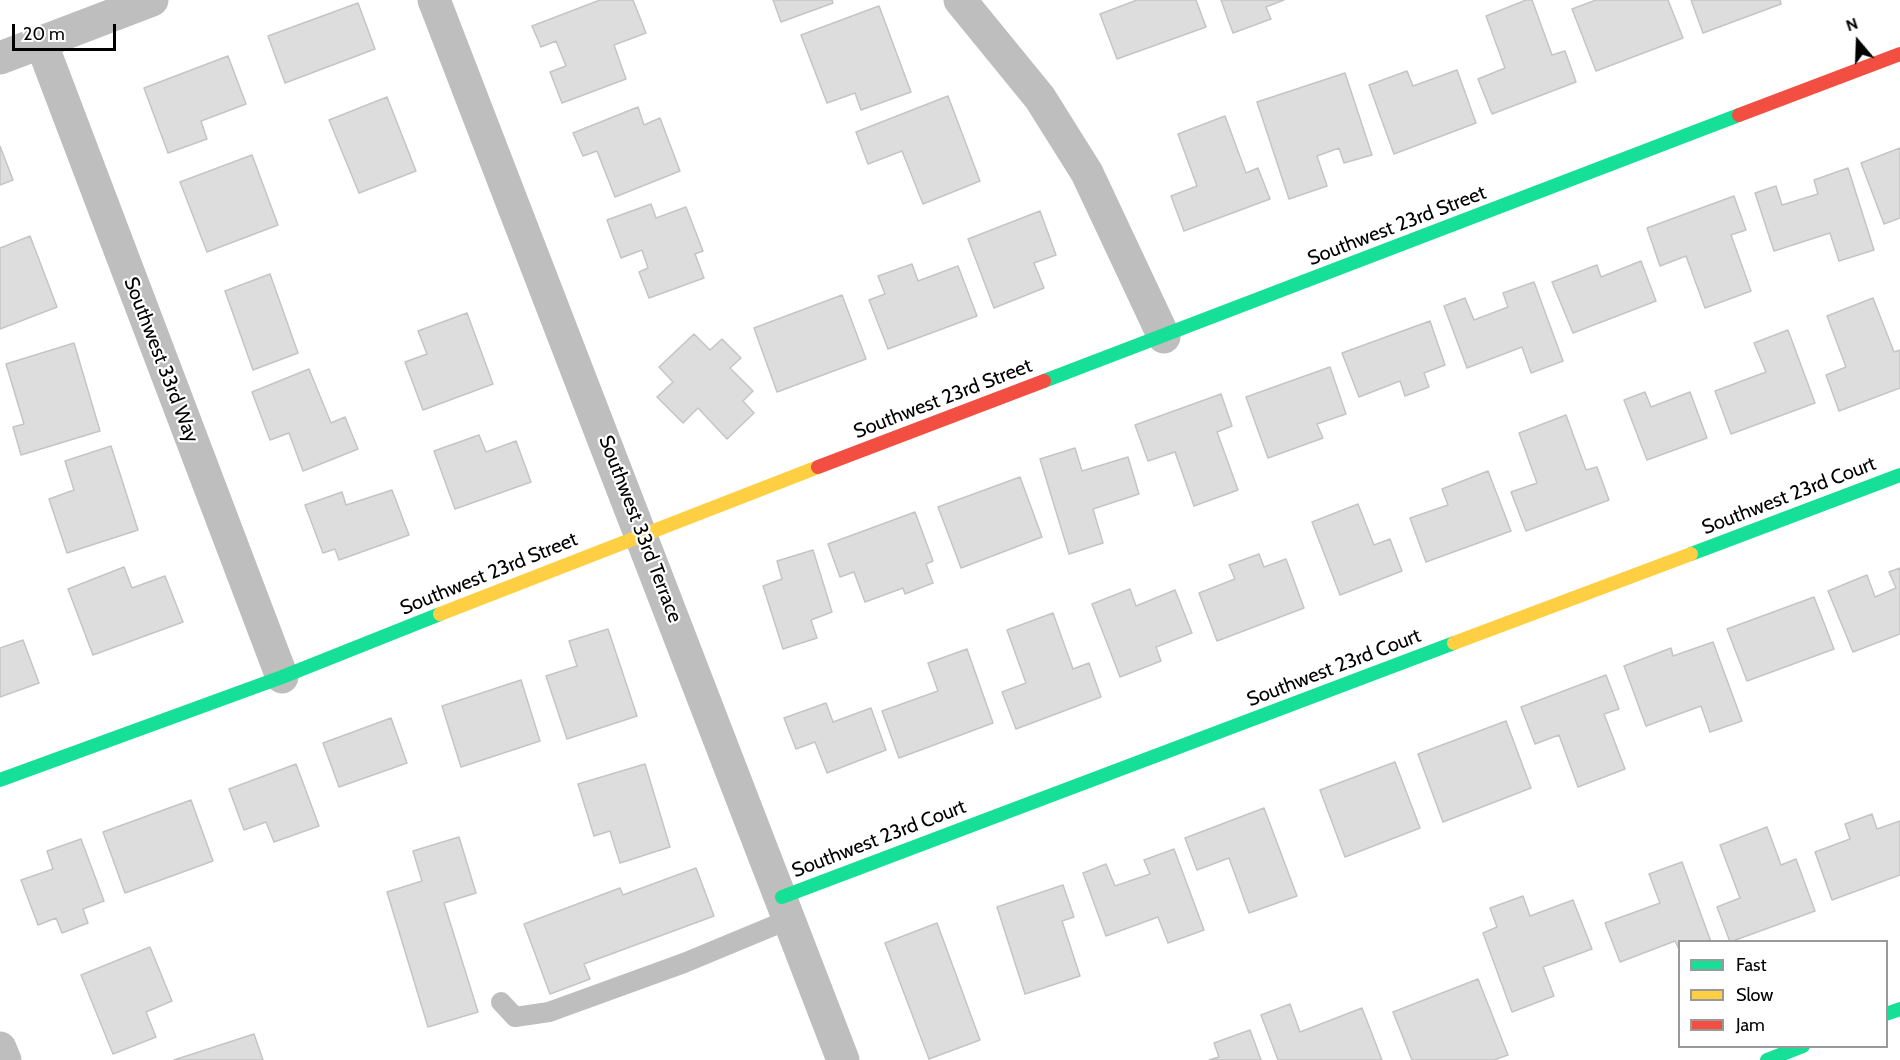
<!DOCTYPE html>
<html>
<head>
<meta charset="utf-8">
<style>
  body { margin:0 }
  #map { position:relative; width:1900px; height:1060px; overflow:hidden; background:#fff; font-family:Cabin,sans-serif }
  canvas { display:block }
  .legend { position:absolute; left:1678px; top:940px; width:210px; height:108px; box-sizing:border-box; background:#fff; border:2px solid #999; margin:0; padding:8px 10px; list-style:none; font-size:18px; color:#000 }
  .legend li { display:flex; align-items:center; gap:12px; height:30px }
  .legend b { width:30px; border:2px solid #999 }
  .north { position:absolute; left:1828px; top:12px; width:60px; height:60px; -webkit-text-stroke:4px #fff; paint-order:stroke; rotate:341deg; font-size:16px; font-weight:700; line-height:24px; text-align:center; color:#000 }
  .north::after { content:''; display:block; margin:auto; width:21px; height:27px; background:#000; clip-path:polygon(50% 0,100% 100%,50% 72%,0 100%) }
  .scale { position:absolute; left:12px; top:24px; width:104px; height:27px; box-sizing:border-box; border:3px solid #000; border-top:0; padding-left:8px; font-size:18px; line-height:21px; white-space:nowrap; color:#000; -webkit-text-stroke:4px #fff; paint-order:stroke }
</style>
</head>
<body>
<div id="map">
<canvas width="1900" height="1060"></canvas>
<ul class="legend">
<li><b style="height:8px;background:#16e098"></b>Fast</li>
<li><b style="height:8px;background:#ffcf43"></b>Slow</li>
<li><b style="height:8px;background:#f24e42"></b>Jam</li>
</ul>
<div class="north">N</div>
<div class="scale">20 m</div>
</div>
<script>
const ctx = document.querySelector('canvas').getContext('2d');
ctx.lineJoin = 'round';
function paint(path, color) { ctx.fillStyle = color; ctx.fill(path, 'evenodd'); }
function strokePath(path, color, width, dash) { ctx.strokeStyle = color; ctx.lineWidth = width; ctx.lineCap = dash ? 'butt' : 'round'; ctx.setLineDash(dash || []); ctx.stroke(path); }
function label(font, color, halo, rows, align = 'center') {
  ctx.font = font + ' Cabin,sans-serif'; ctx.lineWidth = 4.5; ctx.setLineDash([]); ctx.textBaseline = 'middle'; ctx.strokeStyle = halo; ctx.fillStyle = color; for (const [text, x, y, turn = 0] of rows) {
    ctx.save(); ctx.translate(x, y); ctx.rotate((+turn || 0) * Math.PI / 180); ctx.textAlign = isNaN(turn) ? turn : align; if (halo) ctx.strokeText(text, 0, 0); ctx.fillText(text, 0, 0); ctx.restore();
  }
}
const building = new Path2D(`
  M600,0H633L646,33L614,45L626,79L562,103L550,72L566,66L556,41L541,47L532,26Z
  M773,0H832L833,3L781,22Z
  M1137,0H1196L1206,27L1117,59L1100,14Z
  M1221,0H1284L1266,7L1271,19L1233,33Z
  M1526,0H1532L1552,55L1565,51L1576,82L1492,114L1478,79L1505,68L1486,16Z
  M1596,0H1668L1683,38L1596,71L1572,9Z
  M1691,0H1780L1781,4L1703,33Z
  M358,3L375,49L285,83L268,36Z
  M879,6L911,92L861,110L855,93L827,103L801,35Z
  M228,56L246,104L201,121L207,139L168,153L144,88Z
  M1457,70L1476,123L1394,154L1369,85L1407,71L1413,86Z
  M1345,73L1372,155L1344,163L1339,148L1317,156L1327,186L1289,199L1257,102Z
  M948,96L980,181L923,204L902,151L868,164L856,132Z
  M387,97L416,171L359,193L329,120Z
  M638,107L644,125L660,118L680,171L615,197L597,151L583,156L573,133Z
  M1225,116L1246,173L1258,168L1270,199L1184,231L1171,196L1197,186L1178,134Z
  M0,146L13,180L0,185Z
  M1900,148V218L1884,224L1861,163Z
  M252,155L278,225L207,252L180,182Z
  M1848,168L1874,250L1839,261L1830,233L1774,251L1755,193L1776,186L1782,205L1818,194L1814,180Z
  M1734,196L1746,230L1731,235L1751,291L1705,308L1686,256L1660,266L1647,228Z
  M651,204L656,218L686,207L703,251L695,254L704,278L649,298L639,272L648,268L642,250L621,258L607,220Z
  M1040,211L1056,255L1034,263L1044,288L994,308L968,239Z
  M30,236L57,307L0,329V248Z
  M1641,261L1656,301L1573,333L1552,282L1597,265L1601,277Z
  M912,264L918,281L958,266L977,316L888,349L869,300L885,294L878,276Z
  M270,274L298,353L253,370L225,291Z
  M1534,282L1563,361L1531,373L1522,347L1467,368L1444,306L1465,298L1474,320L1508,307L1503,293Z
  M842,295L866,359L777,392L754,328Z
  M1873,298L1894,352L1900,350V388L1839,411L1826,375L1846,367L1827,316Z
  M467,313L493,384L423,410L405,362L427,354L418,331Z
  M1430,321L1445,365L1424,373L1429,387L1405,396L1400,381L1359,397L1342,353Z
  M1788,330L1815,403L1731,434L1715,391L1766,372L1754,343Z
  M694,334L710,350L722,339L741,358L730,368L753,391L743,401L754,413L727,439L698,408L683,423L657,397L673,382L659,367Z
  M74,343L100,431L21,455L13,427L24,424L6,364Z
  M1330,367L1346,414L1317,424L1323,438L1268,458L1246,397Z
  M309,369L331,423L345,417L358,449L303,471L289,433L270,440L252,392Z
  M1645,392L1651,407L1690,392L1707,438L1647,460L1624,400Z
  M1221,394L1232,426L1217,432L1238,490L1194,506L1175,452L1148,461L1135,425Z
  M1566,415L1586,470L1597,467L1609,500L1526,531L1511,492L1537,483L1519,433Z
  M479,435L486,452L516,441L531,482L455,509L434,451Z
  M111,446L138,530L67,553L49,499L74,490L65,461Z
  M1075,448L1082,471L1128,457L1139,494L1093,509L1103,543L1069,554L1040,459Z
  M1488,471L1511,531L1426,562L1410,518L1448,505L1442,489Z
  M1020,477L1042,537L961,568L938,507Z
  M392,490L409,535L339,560L335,549L323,553L305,505L342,492L346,505Z
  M1358,504L1374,545L1390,539L1402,571L1340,595L1312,522Z
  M915,512L933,561L926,564L933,583L905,594L903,588L865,602L854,572L840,577L828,544Z
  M813,550L832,612L811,620L817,638L783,649L763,586L782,579L777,561Z
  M1259,554L1264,567L1286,559L1304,608L1217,641L1199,593L1235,579L1229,565Z
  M124,567L132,588L165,576L183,622L93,655L68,589Z
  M1900,568V634L1853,652L1828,591L1867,575L1875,597L1896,588L1889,572Z
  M1130,589L1136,606L1175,590L1192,633L1156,647L1161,661L1120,677L1092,604Z
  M1814,597L1834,649L1747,681L1727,629Z
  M1053,613L1073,669L1089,663L1101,697L1016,729L1002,692L1026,683L1007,630Z
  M608,629L637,716L567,739L546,676L577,666L569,641Z
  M23,640L39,683L0,697V648Z
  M1713,642L1742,721L1710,732L1701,706L1646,726L1624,666L1671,648L1673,656Z
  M967,649L993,723L899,758L882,711L938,691L928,663Z
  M1606,675L1619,709L1604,714L1625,769L1578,787L1559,735L1535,744L1521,707Z
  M521,680L540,741L461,767L442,706Z
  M826,703L833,722L871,708L886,750L827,773L815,742L796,749L784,718Z
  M391,718L407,763L339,787L323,743Z
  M1506,721L1531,788L1443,822L1418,754Z
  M1395,762L1420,828L1345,857L1320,790Z
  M296,764L319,826L274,842L266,822L244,830L229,789Z
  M645,764L670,847L620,863L610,831L594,836L578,784Z
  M191,800L213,861L125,893L103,832Z
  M1264,808L1297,896L1249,913L1229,858L1197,870L1185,838Z
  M1872,814L1877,829L1900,821V875L1832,900L1815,852L1850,839L1845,824Z
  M1767,827L1781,865L1796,859L1815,911L1730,942L1717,907L1740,898L1720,845Z
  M459,837L476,893L444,903L478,1012L428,1027L387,892L422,881L413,851Z
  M81,839L104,901L83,909L88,923L62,933L56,918L38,925L21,880L53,869L47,851Z
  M1174,849L1204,930L1168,943L1158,917L1106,936L1083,873L1106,864L1115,886L1150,874L1144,860Z
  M1682,862L1711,942H1680V951L1675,941L1620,962L1605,923L1660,903L1649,874Z
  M696,868L714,916L584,964L590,979L550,994L524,924L620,888L623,895Z
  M1063,885L1074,917L1062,921L1080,976L1025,994L997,907Z
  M1523,896L1530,916L1573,900L1592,949L1543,967L1554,996L1512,1012L1483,933L1497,927L1490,908Z
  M937,923L980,1040L929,1059L885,943Z
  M150,947L172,1001L146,1012L156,1037L113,1054L81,975Z
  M1478,979L1508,1055L1494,1060H1412L1393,1012Z
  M1290,1004L1300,1032L1362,1008L1382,1060H1278L1261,1015Z
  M1250,1030L1261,1060H1209L1219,1057L1214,1043Z
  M254,1034L263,1060H174Z`);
paint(building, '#ddd');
strokePath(building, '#c5c5c5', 1.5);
strokePath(new Path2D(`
  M501,1002L515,1017L549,1012L684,963L790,919`), '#bebebe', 20);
strokePath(new Path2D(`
  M434,0L843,1060
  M960,0L1040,98L1087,173L1164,337
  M41,42L282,677
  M0,58L152,0
  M0,1048L5,1060`), '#bebebe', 33);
strokePath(new Path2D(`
  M1044,381L1739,115
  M1691,554L1900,475
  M0,780L282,677L440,614
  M782,897L1454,643
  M1886,1014L1900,1009
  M1767,1060L1803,1046`), '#16e098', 14);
strokePath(new Path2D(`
  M440,614L818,467
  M1454,643L1691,554`), '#ffcf43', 14);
strokePath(new Path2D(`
  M1739,115L1900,54
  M818,467L1044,381`), '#f24e42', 14);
label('20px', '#000', '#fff', [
  ["Southwest 23rd Street",1397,226,-21],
  ["Southwest 33rd Way",161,360,69],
  ["Southwest 23rd Street",943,399,-21],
  ["Southwest 23rd Court",1789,496,-21],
  ["Southwest 33rd Terrace",640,529,69],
  ["Southwest 23rd Street",489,574,-22],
  ["Southwest 23rd Court",1334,668,-21],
  ["Southwest 23rd Court",879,839,-21]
]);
</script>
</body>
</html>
